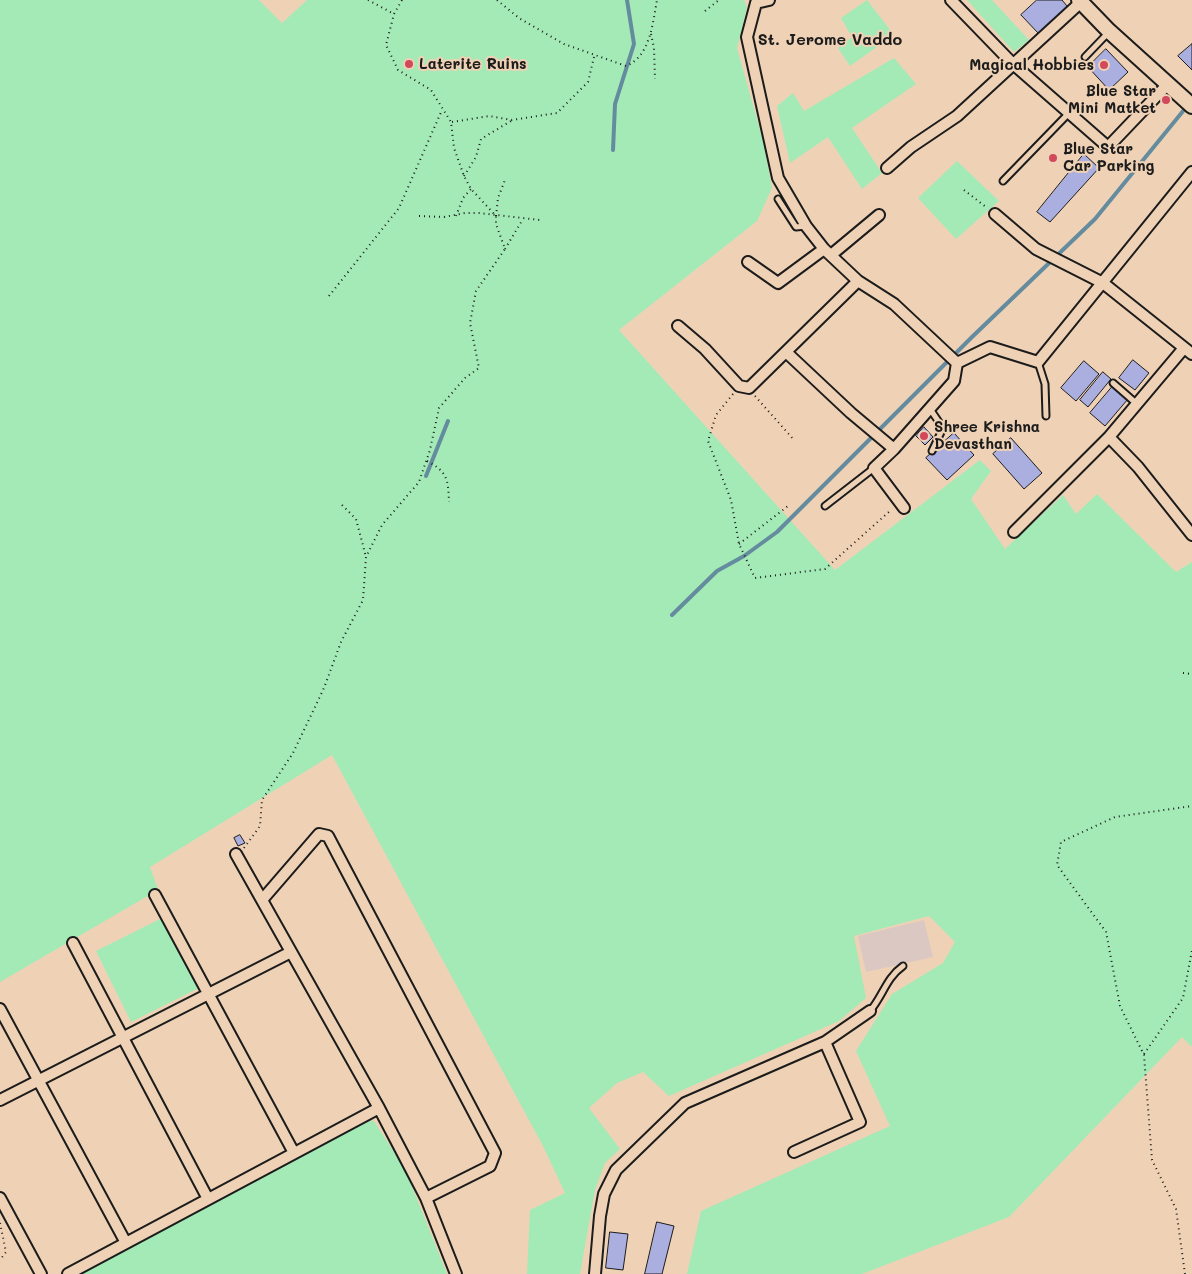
<!DOCTYPE html>
<html>
<head>
<meta charset="utf-8">
<style>
  body { margin:0 }
  canvas { display:block; background:#efd2b5 }
</style>
</head>
<body>
<canvas width="1192" height="1274"></canvas>
<script>
const ctx = document.querySelector('canvas').getContext('2d');
ctx.lineJoin = 'round';
function paint(path, color) { ctx.fillStyle = color; ctx.fill(path, 'evenodd'); }
function strokePath(path, color, width, dash) { ctx.strokeStyle = color; ctx.lineWidth = width; ctx.lineCap = dash ? 'butt' : 'round'; ctx.setLineDash(dash || []); ctx.stroke(path); }
function label(font, color, halo, rows, align = 'center') {
  ctx.font = font + ' Mali,sans-serif'; ctx.lineWidth = 4; ctx.setLineDash([]); ctx.textBaseline = 'middle'; ctx.strokeStyle = halo; ctx.fillStyle = color; for (const [text, x, y, turn = 0] of rows) {
    ctx.save(); ctx.translate(x, y); ctx.rotate((+turn || 0) * Math.PI / 180); ctx.textAlign = isNaN(turn) ? turn : align; if (halo) ctx.strokeText(text, 0, 0); ctx.fillText(text, 0, 0); ctx.restore();
  }
}
paint(new Path2D(`
  M924,920L933,957L866,972L858,936Z`), '#dbc8c2');
paint(new Path2D(`
  M0,0H259L282,23L307,0H744L747,7L737,48L763,141L772,188L757,221L619,330L835,570L980,460L991,471L971,499L1005,549L1063,495L1076,514L1097,494L1176,572L1192,562V1047L1182,1037L1009,1217L862,1274H687L701,1211L890,1126L856,1051L892,994L943,963L955,942L929,916L854,936L866,998L839,1021L669,1096L643,1072L617,1083L589,1108L620,1149L605,1163L595,1190L580,1274H527L530,1210L565,1193L543,1146L332,755L150,867L158,890L0,982Z
  M867,0L894,35L850,66L838,48L852,37L841,18Z
  M967,0H992L1029,40L1014,52Z
  M894,58L916,84L852,128L882,173L862,189L828,137L790,163L777,106L793,93L804,111Z
  M957,161L999,201L956,239L918,198Z
  M164,917L199,988L131,1022L96,951Z
  M366,1120L374,1121L405,1169L447,1274H81Z`), '#a3eab7');
strokePath(new Path2D(`
  M613,150L615,104L634,44L627,0
  M426,476L448,421
  M672,615L717,571L744,556L777,532L972,337L1095,219L1188,105`), '#648c9e', 4);
const building = new Path2D(`
  M1037,0H1062L1067,6L1039,34L1021,15Z
  M1192,44V70L1178,56Z
  M1106,49L1128,72L1109,90L1088,67Z
  M1084,154L1099,168L1050,222L1037,212Z
  M1133,360L1149,373L1135,390L1119,378Z
  M1084,361L1099,374L1076,401L1061,388Z
  M1103,372L1111,379L1088,407L1080,400Z
  M1113,386L1128,399L1105,426L1090,413Z
  M924,427L933,437L925,445L916,436Z
  M954,433L974,455L947,480L926,458Z
  M1011,438L1042,473L1024,489L993,454Z
  M240,835L245,843L238,846L234,838Z
  M657,1222L674,1226L662,1274H645Z
  M610,1232L628,1234L623,1270L606,1268Z`);
paint(building, '#abafe0');
strokePath(building, '#1c1c1c', 1);
const lane = new Path2D(`
  M1085,57L1109,32
  M1003,181L1069,113
  M778,199L796,227L806,226
  M1038,362L1045,384L1046,416
  M1113,383L1137,404
  M930,409L943,428L932,451
  M825,506L874,468
  M870,1011C883,996 886,978 903,966`);
const street = new Path2D(`
  M769,0L756,3L747,37L778,178L806,226L824,249L858,281L894,304L957,363L990,347L1038,362L1192,172
  M951,0L1012,63L1108,147L1168,84
  M887,168L911,147L957,116L1081,2
  M995,214L1036,249L1103,283L1192,354
  M831,255L879,215
  M748,262L778,283L824,249
  M678,326L705,349L739,386L749,388L858,281
  M786,352L851,413L894,449
  M1109,437L1138,467L1192,535
  M904,508L874,468L894,449L954,381L957,363
  M1014,532L1109,437L1184,348
  M236,854L379,1108L426,1198L456,1274
  M155,895L294,1153
  M262,900L319,834L328,836L495,1153L490,1166L426,1198
  M73,943L208,1199
  M0,1009L126,1243
  M0,1100L291,952
  M794,1152L860,1122L825,1042
  M0,1198L41,1274
  M68,1274L379,1108
  M595,1274L600,1216L604,1194L616,1170L685,1103L825,1042L870,1011`);
const secondary = new Path2D(`
  M1079,0L1109,31L1192,106`);
strokePath(lane, '#1c1c1c', 9);
strokePath(street, '#1c1c1c', 14);
strokePath(secondary, '#1c1c1c', 18);
strokePath(new Path2D(`
  M368,0L394,14
  M497,0L519,18L564,44L626,66C650,57 653,22 657,0
  M705,11L719,0
  M651,34L654,48L655,79
  M452,122L489,116L512,120L557,113L588,82L595,53
  M464,176L476,157L481,139L511,121
  M964,190L986,207
  M419,216L444,217L465,213H479L540,220
  M456,216L463,198L471,189
  M496,216L498,198L505,180
  M505,249L523,219
  M329,296L399,208L442,110
  M733,394L716,415L708,441L731,500L739,544L755,578L825,569L891,510
  M755,396L794,440
  M427,461C448,472 448,480 449,502
  M342,505L356,519L366,557
  M739,544L788,506
  M1183,673L1192,674
  M244,848L260,826L262,800L293,753L324,688L341,642L363,600L366,557L382,525L419,482L430,450L439,408L465,378L479,368L470,323L476,291L505,249L496,224V216L471,189L464,176L454,148L451,122L431,90L398,70L386,45L394,14L402,0
  M1144,1054L1183,998L1192,950
  M0,1223L6,1252L0,1260
  M1185,1274L1176,1209L1152,1160L1144,1055L1120,1006L1106,932L1057,865L1061,842L1115,817L1192,806`), '#1c1c1c', 2, [1, 4]);
strokePath(lane, '#efd2b5', 5);
strokePath(street, '#efd2b5', 10);
strokePath(secondary, '#efd2b5', 14);
for (const [x, y, r, color] of [
  [409,64,5,"#d1495b"],
  [1104,65,5,"#d1495b"],
  [1166,100,5,"#d1495b"],
  [1053,158,5,"#d1495b"],
  [924,436,5,"#d1495b"]
]) { const dot = new Path2D(); dot.arc(x, y, r, 0, 2 * Math.PI); ctx.fillStyle = color; ctx.fill(dot); strokePath(dot, '#efd2b5', 2); }
label('bold 15px', '#1c1c1c', '#efd2b5', [
  ["Laterite Ruins",419,64],
  ["Magical Hobbies",1094,65,"right"],
  ["Blue Star",1156,91,"right"],
  ["Mini Matket",1156,108,"right"],
  ["Blue Star",1063,149],
  ["Car Parking",1063,166],
  ["Shree Krishna",934,427],
  ["Devasthan",934,444]
], 'left');
label('bold 16px', '#1c1c1c', '#efd2b5', [
  ["St. Jerome Vaddo",830,40]
]);
</script>
</body>
</html>
